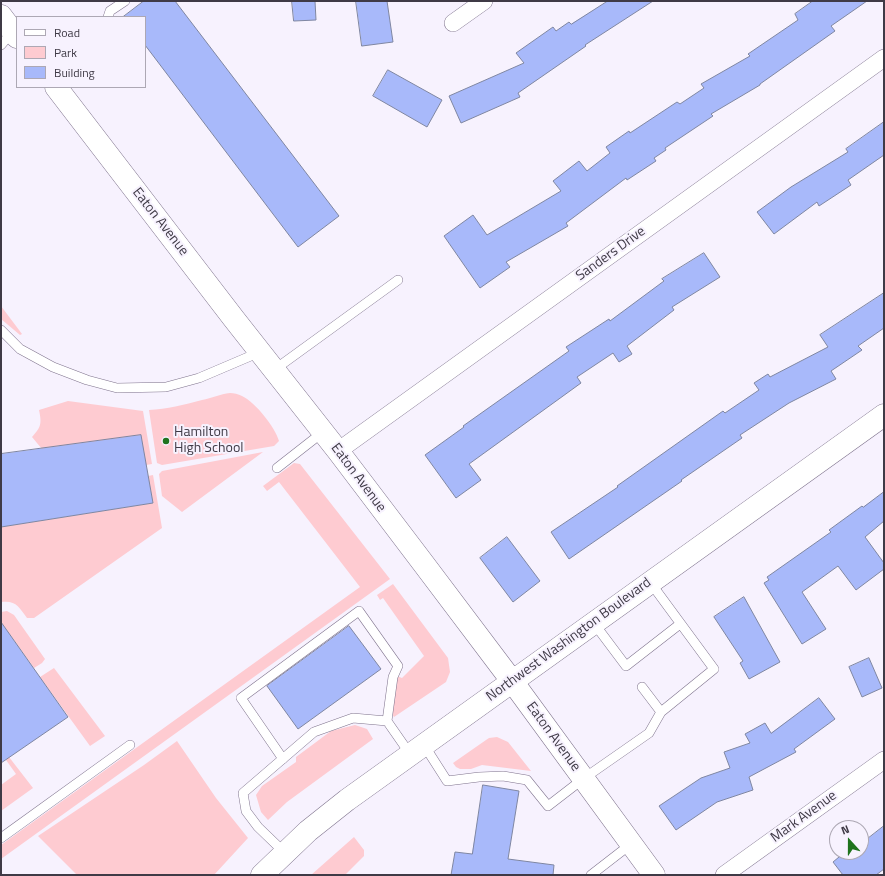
<!DOCTYPE html>
<html>
<head>
<meta charset="utf-8">
<style>
  body { margin:0 }
  #map { position:relative; width:885px; height:876px; overflow:hidden; background:#f7f2fe; font-family:"Titillium Web",sans-serif }
  canvas { display:block }
  .frame { position:absolute; inset:0; border:2px solid #3f3a46; pointer-events:none }
  .legend { position:absolute; left:16px; top:16px; width:130px; height:72px; box-sizing:border-box; background:#f7f2fe; border:1px solid #ada8b4; margin:0; padding:5px 7px; list-style:none; font-size:12px; color:#3f3a46 }
  .legend li { display:flex; align-items:center; gap:8px; height:20px }
  .legend b { width:20px; border:1px solid #ada8b4 }
  .north { position:absolute; left:829px; top:820px; width:40px; height:40px; box-sizing:border-box; background:#f7f2fe; border:1px solid #ada8b4; border-radius:50%; rotate:339deg; font-size:11px; font-weight:700; line-height:16px; text-align:center; color:#3f3a46 }
  .north::after { content:''; display:block; margin:auto; width:14px; height:18px; background:#1f731d; clip-path:polygon(50% 0,100% 100%,50% 72%,0 100%) }
</style>
</head>
<body>
<div id="map">
<canvas width="885" height="876"></canvas>
<div class="frame"></div>
<ul class="legend">
<li><b style="height:5px;background:#fff"></b>Road</li>
<li><b style="height:11px;background:#fecbd1"></b>Park</li>
<li><b style="height:11px;background:#a8b9fa"></b>Building</li>
</ul>
<div class="north">N</div>
</div>
<script>
const ctx = document.querySelector('canvas').getContext('2d');
ctx.lineJoin = 'round';
function paint(path, color) { ctx.fillStyle = color; ctx.fill(path, 'evenodd'); }
function strokePath(path, color, width, dash) { ctx.strokeStyle = color; ctx.lineWidth = width; ctx.lineCap = dash ? 'butt' : 'round'; ctx.setLineDash(dash || []); ctx.stroke(path); }
function label(font, color, halo, rows, align = 'center') {
  ctx.font = font + ' "Titillium Web",sans-serif'; ctx.lineWidth = 4; ctx.setLineDash([]); ctx.textBaseline = 'middle'; ctx.strokeStyle = halo; ctx.fillStyle = color; for (const [text, x, y, turn = 0] of rows) {
    ctx.save(); ctx.translate(x, y); ctx.rotate((+turn || 0) * Math.PI / 180); ctx.textAlign = isNaN(turn) ? turn : align; if (halo) ctx.strokeText(text, 0, 0); ctx.fillText(text, 0, 0); ctx.restore();
  }
}
paint(new Path2D(`
  M1,306L22,334L20,335L1,319Z
  M230,393C234,393 238,394 242,396C256,403 275,427 279,441L274,446L162,465L157,463L149,410C167,409 184,405 202,400C212,398 220,394 230,393Z
  M68,401L143,411L152,464L146,465L42,449L32,437C41,427 42,424 39,410Z
  M263,452L182,512L162,496L159,474L162,471Z
  M294,463L300,464L390,579L1,859V845L360,587L279,482L267,491L263,486Z
  M153,475L162,528L34,618H27C19,607 16,600 1,602V527L153,503L148,476Z
  M393,584L448,658L450,672L446,682L394,717L391,712L397,676L402,678L424,656L383,598L380,600L377,595Z
  M7,611L14,615L45,659L42,663L34,668L1,622V612Z
  M54,668L105,736L90,746L40,677Z
  M355,725L367,729L373,739L287,802L268,820L261,812L256,795L262,786L296,762V757L331,731Z
  M497,737L508,742L531,771L482,765L471,769H460L456,767L453,763L486,740L489,738Z
  M177,741L216,798L248,838L214,875H77L38,836L144,765Z
  M9,757L33,788L1,811V785L16,774L6,760Z
  M354,837L364,850V856L345,875H311Z`), '#fecbd1');
const building = new Path2D(`
  M144,1H175L339,216L298,247L145,45V17H123Z
  M292,1H315L316,20L294,21Z
  M356,1H387L393,42L362,46Z
  M608,1H653L585,45L586,46L518,93L520,97L461,123L449,96L524,63L516,53L553,27L556,31L569,22L571,24Z
  M813,1H867L831,26L835,31L760,84V85L711,114L713,116L665,148L666,150L654,158L656,161L627,180L626,178L566,223L568,226L506,262L510,267L480,288L444,236L473,215L487,235L561,191L553,181L579,161L587,171L610,153L606,147L629,131L630,133L677,102L680,104L704,88L701,84L750,56L748,54L798,20L795,14Z
  M388,70L442,100L427,127L373,96Z
  M884,122V155L848,180L851,185L819,206L817,202L774,234L757,212L791,187L848,152L846,149Z
  M704,253L720,277L672,307L674,310L627,346L632,354L619,362L613,353L577,377L581,383L469,464L481,480L456,498L425,455L464,427L463,426L569,351L566,347L609,319L610,321L664,281L662,279Z
  M884,293V328L858,346L862,350L831,371L836,379L789,403L740,435L742,438L681,480L682,481L569,559L551,532L618,487L617,486L723,411L725,413L759,390L754,383L768,374L770,377L828,347L820,335Z
  M141,435L153,503L1,527V454Z
  M884,492V521L865,537L884,563V569L856,590L838,566L802,592L826,629L802,644L764,583L769,580L767,577L831,532L829,530L862,506L863,507Z
  M507,537L540,581L513,602L480,558Z
  M744,597L780,662L749,679L740,663L743,661L714,617Z
  M1,622L68,717L1,763Z
  M349,626L381,669L298,729L267,686Z
  M869,658L882,688L862,697L849,667Z
  M819,698L835,719L794,749L796,752L749,777L753,790L717,802L676,830L659,806L701,778L730,768L724,752L750,743L745,734L765,723L771,733Z
  M483,785L519,791L508,859L554,865L553,875H451L455,852L472,854Z
  M884,826V869L876,875H843L833,862L845,852H861V844Z`);
paint(building, '#a8b9fa');
strokePath(building, '#7f86a1', 1);
const lane = new Path2D(`
  M108,17L110,11L125,1
  M1,45L13,31
  M1,330L20,349L53,367L87,380L117,388L166,387L199,378L260,352
  M274,370L398,280
  M277,468L323,432
  M593,622L626,666L680,624
  M642,687L661,712
  M424,745L447,781L479,777L503,776L527,780L548,806L583,779L649,733L661,712L714,669L650,582
  M283,759L241,698L359,611L398,666L393,677L387,721L410,754
  M1,838L130,745
  M285,853L258,827L246,811L243,793L314,732L353,718L387,721
  M591,875L631,844`);
const street = new Path2D(`
  M453,23L484,1
  M338,451L884,58
  M724,875L884,760`);
const secondary = new Path2D(`
  M1,16L17,37
  M56,87L234,319L338,451L423,563L512,681L654,875
  M262,875L308,831L347,800L884,415`);
strokePath(lane, '#7f738d', 10);
strokePath(street, '#7f738d', 18);
strokePath(secondary, '#7f738d', 23);
strokePath(lane, '#fff', 9);
strokePath(street, '#fff', 17);
strokePath(secondary, '#fff', 22);
for (const [x, y, r, color] of [
  [166,441,4,"#1f731d"]
]) { const dot = new Path2D(); dot.arc(x, y, r, 0, 2 * Math.PI); ctx.fillStyle = color; ctx.fill(dot); strokePath(dot, '#f7f2fe', 1.5); }
label('14px', '#3f3a46', '#f7f2fe', [
  ["Eaton Avenue",160,222,52],
  ["Sanders Drive",611,254,-36],
  ["Eaton Avenue",358,478,53],
  ["Northwest Washington Boulevard",569,640,-36],
  ["Eaton Avenue",553,737,54],
  ["Mark Avenue",804,817,-36]
]);
label('14px', '#3f3a46', '#f7f2fe', [
  ["Hamilton",174,433],
  ["High School",174,449]
], 'left');
</script>
</body>
</html>
